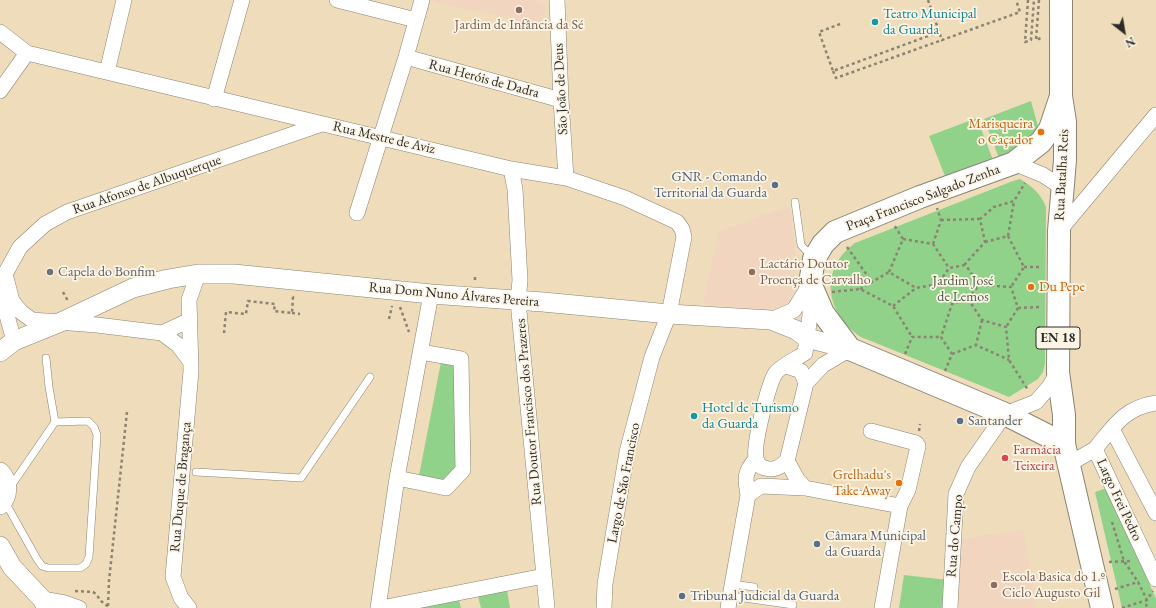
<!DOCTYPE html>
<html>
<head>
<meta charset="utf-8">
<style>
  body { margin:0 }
  #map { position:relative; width:1156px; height:608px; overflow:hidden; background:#eedcba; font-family:"EB Garamond",serif }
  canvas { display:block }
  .north { position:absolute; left:1104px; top:12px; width:40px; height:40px; -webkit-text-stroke:3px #fcf5e5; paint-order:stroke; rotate:149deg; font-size:11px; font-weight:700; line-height:16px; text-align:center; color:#2b2b2b }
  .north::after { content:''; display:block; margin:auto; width:14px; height:18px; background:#2b2b2b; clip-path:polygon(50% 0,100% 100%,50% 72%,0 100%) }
</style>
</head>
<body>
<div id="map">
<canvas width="1156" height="608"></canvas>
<div class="north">N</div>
</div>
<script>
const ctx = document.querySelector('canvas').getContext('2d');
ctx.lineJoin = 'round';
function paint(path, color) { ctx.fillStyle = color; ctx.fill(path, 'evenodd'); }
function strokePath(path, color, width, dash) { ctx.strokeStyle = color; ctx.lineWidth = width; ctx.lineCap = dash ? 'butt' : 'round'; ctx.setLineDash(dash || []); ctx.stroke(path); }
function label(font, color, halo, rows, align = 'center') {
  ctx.font = font + ' "EB Garamond",serif'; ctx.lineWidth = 3.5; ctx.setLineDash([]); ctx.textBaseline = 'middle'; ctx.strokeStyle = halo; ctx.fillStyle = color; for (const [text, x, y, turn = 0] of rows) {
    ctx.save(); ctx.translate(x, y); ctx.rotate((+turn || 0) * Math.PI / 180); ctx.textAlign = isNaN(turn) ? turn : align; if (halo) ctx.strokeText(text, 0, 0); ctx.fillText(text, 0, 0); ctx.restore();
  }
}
paint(new Path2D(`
  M434,0H537L536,2L546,5L539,28L492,14L434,2Z
  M788,206L792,220L795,253L794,292L790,300L783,307L774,309H762L703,304L719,232Z
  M1024,530L1036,608H955L959,539Z`), '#f2d5be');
paint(new Path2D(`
  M1031,101L1039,130L1016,151L999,158L984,119Z
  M977,118L993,160L945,176L929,136Z
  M1020,179C1032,186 1041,194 1046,207L1045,363L1043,372L1038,379L1009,397L861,337C825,313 819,269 855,243L1013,181Z
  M441,362L455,365L456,468L443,481L419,476Z
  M1107,488L1156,599V608H1122L1095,492Z
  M904,575L948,580L947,608H899Z
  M507,590L510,608H481L478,596Z
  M459,600L461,608H417Z`), '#90d28a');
const service = new Path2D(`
  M795,202L801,245L813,258
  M46,358L49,387L55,422
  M196,472L301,478L370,377
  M5,502L37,559L42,566L48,568H80L86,564L89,557L97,435L94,427L88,421L55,422L11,486
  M732,584L754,587
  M730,596L793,605`);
const minor = new Path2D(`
  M337,0L416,20
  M557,0L561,100L566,178
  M0,32L27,53L511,169L566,178L625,198L677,222L682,229L684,237L669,314L652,357L627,452L605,584L604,608
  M406,57L561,100
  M107,72L124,0
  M0,91L27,53
  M214,99L242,0
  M1014,163L1043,175L1063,188
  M511,169L515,189L520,280L518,301L547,608
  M357,213L406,57L422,0
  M1059,231L1156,115
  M5,274L12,301L21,312L32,320L97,325L162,333L190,320
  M0,283L20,247L45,224L67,212L322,124
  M0,290L14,341
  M771,320L794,310L810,284
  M162,333L178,345L190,361
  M786,366L801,371L806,383L787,461C780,467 774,471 765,468C760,467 757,463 756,458C753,445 768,386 775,374C779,367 798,358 805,353L810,315V290
  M806,383L823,365L850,349
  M1112,429L1156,513
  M871,431L916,443L918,446L908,490L900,506L882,608
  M1095,449C1114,426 1124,408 1156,403
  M787,461L797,479L805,488
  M1069,464L1095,449L1156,579
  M397,478L446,488L463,470L461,359L421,352
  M748,495L761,486L805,488L900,506
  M42,599L65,603L79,608
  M189,608L181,598L173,577L191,371L189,300L198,274
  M378,608L397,478L431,294
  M381,608L544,576
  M728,608L748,495C745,479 744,472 756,459
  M950,608L956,494L968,467L1005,414L1036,402L1049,387L1058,372`);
const tertiary = new Path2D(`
  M0,352L14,341L61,322L133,288L168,279L198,274H234L431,294L543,302L669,314L771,320L796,330L807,338L850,349
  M0,472C9,481 9,496 0,505
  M0,546L12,567L42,599L47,608`);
const primary = new Path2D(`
  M1061,0V96L1065,122V160L1059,231L1058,372L1064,415V444L1102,608
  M1061,96L1050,129L1041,142L1014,163L920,197L835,232L823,244L814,259L810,283L823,313L850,349L1005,414L1064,444`);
strokePath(service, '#8c8472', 8);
strokePath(minor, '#8c8472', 16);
strokePath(tertiary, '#8c8472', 20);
strokePath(primary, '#8c8472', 24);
strokePath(new Path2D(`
  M928,0L942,40L1020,12L1016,0
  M1028,0L1025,42L1031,40L1034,0
  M1039,0L1036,40L1043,37
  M840,24L819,32L833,71L939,32
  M833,71L836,78L942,40
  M941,220L980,219
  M1008,236L1024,267L1011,287
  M903,239L933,244L949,268
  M985,242L1008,236L1014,201
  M933,244L941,220L937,208
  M847,247L872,282
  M1024,267H1041
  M889,272L903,239L894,225
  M475,280V275
  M938,284L952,304
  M979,285L1011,287L1018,308L1006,327
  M860,289L889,272L916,288L938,284L949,268L965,265
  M63,292L68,301
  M832,292L860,289L893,306L912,337
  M968,299L982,320L1006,327L1009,360L1028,390
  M893,306L916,288
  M400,307L409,332
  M1018,308L1041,307
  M292,313L300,314
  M389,319L392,306
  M982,320L976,345L1009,360
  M224,333L226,312L246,314L248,301L275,304L274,311L292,313L293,297H291
  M905,354L912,337H941
  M952,354L976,345
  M945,371L952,354L941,337L952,304L968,299L979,285L965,264L985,242L980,219L994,207L1014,201L1025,183
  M919,431L920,424
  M1112,522L1124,561L1138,582
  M1109,562L1132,561
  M1115,589L1138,582L1147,600L1153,591
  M75,591L93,592L96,594L101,601L110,608
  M108,606L109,581L127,412
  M1122,608L1147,600L1146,608`), '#8c8472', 2.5, [3, 3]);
strokePath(service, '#fff', 7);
strokePath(minor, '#fff', 15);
strokePath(tertiary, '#fff', 19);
strokePath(primary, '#fff', 22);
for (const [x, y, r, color] of [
  [519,10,4,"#8d6e63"],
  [875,22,4,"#0f9aa8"],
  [1041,132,4,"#e8710a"],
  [775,185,4,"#5c6f8a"],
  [50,272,4,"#6b7280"],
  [752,272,4,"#8d6e63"],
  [1031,287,4,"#e8710a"],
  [694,416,4,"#0f9aa8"],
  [960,421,4,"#5c6f8a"],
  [1005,458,4,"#e0444e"],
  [899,483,4,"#e8710a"],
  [817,544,4,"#5c6f8a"],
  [994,585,4,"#8d6e63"],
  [682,596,4,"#5c6f8a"]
]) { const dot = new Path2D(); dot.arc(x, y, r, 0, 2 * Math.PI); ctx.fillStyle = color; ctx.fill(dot); strokePath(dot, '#fcf5e5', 1.5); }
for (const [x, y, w] of [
  [1058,338,44]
]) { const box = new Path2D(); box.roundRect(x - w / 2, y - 11, w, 22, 3); ctx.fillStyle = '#fcf5e5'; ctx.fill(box); strokePath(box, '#2b2b2b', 1); }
label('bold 13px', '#2b2b2b', null, [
  ["EN 18",1058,338]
]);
label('14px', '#0d838f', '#fcf5e5', [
  ["Teatro Municipal",883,14],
  ["da Guarda",883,30],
  ["Hotel de Turismo",702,408],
  ["da Guarda",702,424]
], 'left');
label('14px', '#785e54', '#fcf5e5', [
  ["Jardim de Infância da Sé",519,25,"center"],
  ["Lactário Doutor",760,264],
  ["Proença de Carvalho",760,280],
  ["Escola Basica do 1.º",1002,577],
  ["Ciclo Augusto Gil",1002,593]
], 'left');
label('14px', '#2b2b2b', '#fcf5e5', [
  ["Rua Heróis de Dadra",484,79,15],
  ["São João de Deus",561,89,-93],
  ["Rua Mestre de Aviz",384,138,13],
  ["Rua Batalha Reis",1062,175,-87],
  ["Rua Afonso de Albuquerque",147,185,-19],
  ["Praça Francisco Salgado Zenha",923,198,-21],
  ["Rua Dom Nuno Álvares Pereira",454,295,5],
  ["Rua Doutor Francisco dos Prazeres",529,412,-95],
  ["Largo de São Francisco",624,483,-79],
  ["Rua Duque de Bragança",181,487,-85],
  ["Largo Frei Pedro",1119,500,65],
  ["Rua do Campo",955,536,-85]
]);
label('14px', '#c56008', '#fcf5e5', [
  ["Marisqueira",1033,124],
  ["o Caçador",1033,140],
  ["Du Pepe",1039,287,"left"],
  ["Grelhadu's",891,475],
  ["Take Away",891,491]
], 'right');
label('14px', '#4e5e75', '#fcf5e5', [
  ["GNR - Comando",767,177,"right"],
  ["Territorial da Guarda",767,193,"right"],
  ["Santander",968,421],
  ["Câmara Municipal",825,536],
  ["da Guarda",825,552],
  ["Tribunal Judicial da Guarda",690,596]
], 'left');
label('14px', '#5b616d', '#fcf5e5', [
  ["Capela do Bonfim",58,272]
], 'left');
label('14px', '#495d48', '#fcf5e5', [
  ["Jardim José",963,281],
  ["de Lemos",963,297]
]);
label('14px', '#be3a42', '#fcf5e5', [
  ["Farmácia",1013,450],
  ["Teixeira",1013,466]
], 'left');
</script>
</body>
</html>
